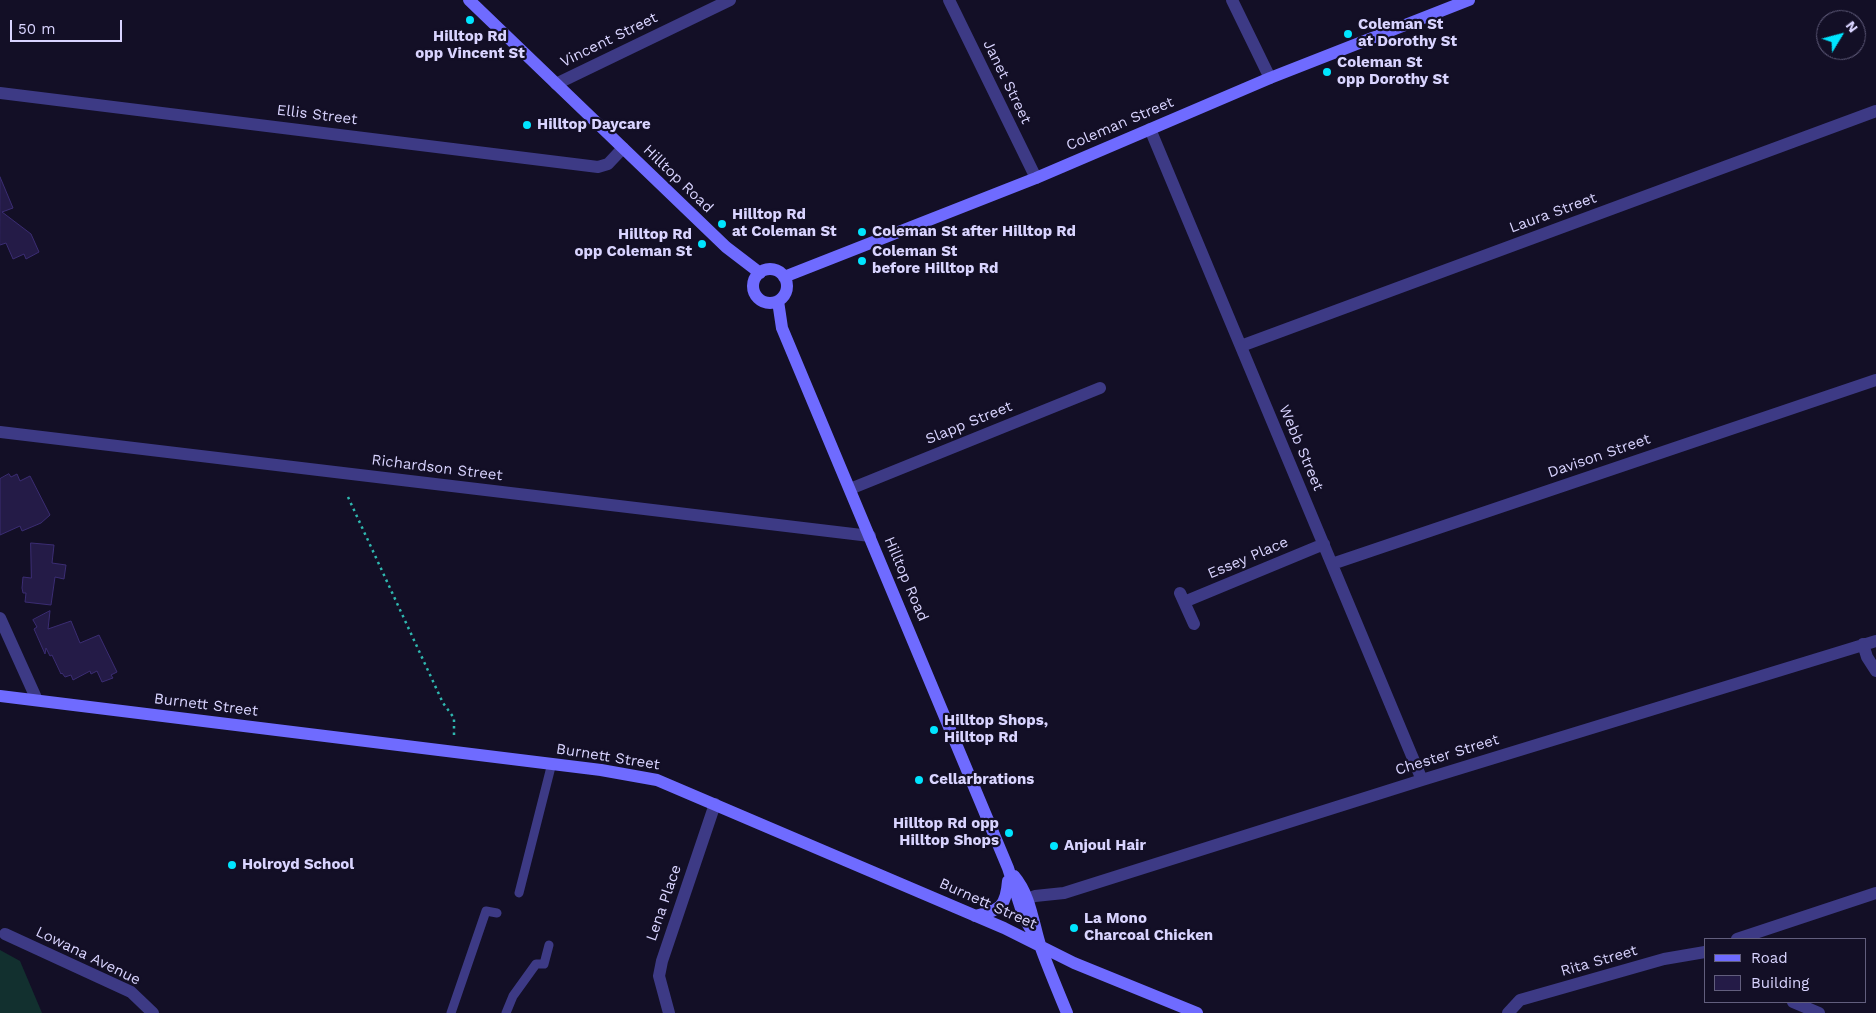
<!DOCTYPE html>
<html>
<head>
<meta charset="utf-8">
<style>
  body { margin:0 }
  #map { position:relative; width:1876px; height:1013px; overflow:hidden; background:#130f26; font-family:"Work Sans",sans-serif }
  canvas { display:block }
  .legend { position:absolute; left:1704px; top:938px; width:162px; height:65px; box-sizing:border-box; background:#130f26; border:1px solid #625e7d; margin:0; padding:6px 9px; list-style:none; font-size:15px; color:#d9d4ff }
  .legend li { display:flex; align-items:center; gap:10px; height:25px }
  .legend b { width:25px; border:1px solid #625e7d }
  .north { position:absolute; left:1816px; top:10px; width:50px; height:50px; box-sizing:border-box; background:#130f26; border:1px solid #625e7d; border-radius:50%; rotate:53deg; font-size:14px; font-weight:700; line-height:20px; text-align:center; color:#d9d4ff }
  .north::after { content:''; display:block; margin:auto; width:18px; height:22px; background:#00e5ff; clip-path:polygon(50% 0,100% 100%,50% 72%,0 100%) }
  .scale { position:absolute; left:10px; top:20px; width:112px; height:22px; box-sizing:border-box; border:2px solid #d9d4ff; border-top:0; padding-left:6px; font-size:15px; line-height:18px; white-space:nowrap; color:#d9d4ff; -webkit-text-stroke:4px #130f26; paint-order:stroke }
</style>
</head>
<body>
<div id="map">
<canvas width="1876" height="1013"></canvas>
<ul class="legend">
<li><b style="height:6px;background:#6f6bff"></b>Road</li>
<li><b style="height:14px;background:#241b47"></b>Building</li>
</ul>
<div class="north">N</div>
<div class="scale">50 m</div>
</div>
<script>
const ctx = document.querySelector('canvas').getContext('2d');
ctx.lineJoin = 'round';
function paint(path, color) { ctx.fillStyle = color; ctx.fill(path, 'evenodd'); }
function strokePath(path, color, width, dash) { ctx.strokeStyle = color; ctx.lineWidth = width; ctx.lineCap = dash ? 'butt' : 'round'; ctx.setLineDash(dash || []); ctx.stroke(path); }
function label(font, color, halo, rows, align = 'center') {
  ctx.font = font + ' "Work Sans",sans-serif'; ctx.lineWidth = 4.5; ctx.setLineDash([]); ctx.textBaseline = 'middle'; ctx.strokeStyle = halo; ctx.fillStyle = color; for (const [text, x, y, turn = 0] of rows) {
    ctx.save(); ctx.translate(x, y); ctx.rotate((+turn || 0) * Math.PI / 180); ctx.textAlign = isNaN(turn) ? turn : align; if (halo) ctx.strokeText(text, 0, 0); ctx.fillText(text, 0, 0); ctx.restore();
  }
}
paint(new Path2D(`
  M0,950L20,961L42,1013H0Z`), '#12302f');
const building = new Path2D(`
  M0,177L13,208L2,212L31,234L39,252L26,259L24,254L13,259L6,243L0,245Z
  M9,474L11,477L17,474L20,481L30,476L50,515L41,523L22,531L20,526L0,535V479Z
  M31,543L54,545L52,563L66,565L64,579L55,577L51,605L25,602L26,593H23L22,588L23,577L31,578Z
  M50,611L48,629L71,621L80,643L99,635L117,672L111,675L113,678L102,682L97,671L91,674L90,671L73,680L71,675L65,677L62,673L61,674L52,655L50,656L46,648L45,654L34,629L37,627L33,620Z`);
paint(building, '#241b47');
strokePath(building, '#3b2d73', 1);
strokePath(new Path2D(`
  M348,497L443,703L454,718V735`), '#2fb8b0', 2.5, [2.5, 4]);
strokePath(new Path2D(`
  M519,893L552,763
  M451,1013L486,911L497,913
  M506,1013L513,996L536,964H544L549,945`), '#3d3a85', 9);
strokePath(new Path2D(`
  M949,0L1036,178
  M1232,0L1270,78
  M556,84L730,0
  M0,93L598,167L608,164L623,148
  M1150,129L1422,780
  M1241,346L1876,111
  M0,432L870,536
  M850,489L1100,388
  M1332,564L1876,380
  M1180,593L1194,624
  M1184,602L1324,544
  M0,618L37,700
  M1863,644L1867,657L1876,671
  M1027,899L1035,896L1064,893L1422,780L1876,641
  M5,934L131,992L153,1013
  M1737,939L1876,893
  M1793,1002L1819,1013
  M669,1013L659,976L662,961L715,804
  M1508,1013L1520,1000L1664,959L1705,952`), '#3d3a85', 12);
strokePath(new Path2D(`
  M469,0L726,247L760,273
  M753 286a17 17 0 1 1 34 0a17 17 0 1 1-34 0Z
  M784,277L1036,178L1270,78L1469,0
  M778,301L782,328L1008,868L1024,918L1041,946
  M0,696L601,770L657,780L1004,928L1074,963L1197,1013
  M1014,876C1031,896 1033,924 1041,948C1049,970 1058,991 1067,1013
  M975,916C1000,910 1006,907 1008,881`), '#6f6bff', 12);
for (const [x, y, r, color] of [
  [470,20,5,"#00e5ff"],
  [1348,34,5,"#00e5ff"],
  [1327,72,5,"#00e5ff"],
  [527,125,5,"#00e5ff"],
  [722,224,5,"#00e5ff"],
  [862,232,5,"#00e5ff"],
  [702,244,5,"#00e5ff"],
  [862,261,5,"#00e5ff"],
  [934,730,5,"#00e5ff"],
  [919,780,5,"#00e5ff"],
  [1009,833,5,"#00e5ff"],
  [1054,846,5,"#00e5ff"],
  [232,865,5,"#00e5ff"],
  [1074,928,5,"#00e5ff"]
]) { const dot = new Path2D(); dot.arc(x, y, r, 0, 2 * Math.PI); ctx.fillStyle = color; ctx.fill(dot); strokePath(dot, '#130f26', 2); }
label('bold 15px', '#d9d4ff', '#130f26', [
  ["Coleman St",1358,25],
  ["at Dorothy St",1358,42],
  ["Hilltop Rd",470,37,"center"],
  ["opp Vincent St",470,54,"center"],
  ["Coleman St",1337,63],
  ["opp Dorothy St",1337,80],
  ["Hilltop Daycare",537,125],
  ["Hilltop Rd",732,215],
  ["at Coleman St",732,232],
  ["Coleman St after Hilltop Rd",872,232],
  ["Hilltop Rd",692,235,"right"],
  ["opp Coleman St",692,252,"right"],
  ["Coleman St",872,252],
  ["before Hilltop Rd",872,269],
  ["Hilltop Shops,",944,721],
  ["Hilltop Rd",944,738],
  ["Cellarbrations",929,780],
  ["Hilltop Rd opp",999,824,"right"],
  ["Hilltop Shops",999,841,"right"],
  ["Anjoul Hair",1064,846],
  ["Holroyd School",242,865],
  ["La Mono",1084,919],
  ["Charcoal Chicken",1084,936]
], 'left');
label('15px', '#d9d4ff', '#130f26', [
  ["Vincent Street",609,40,-26],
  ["Janet Street",1007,82,64],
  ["Ellis Street",317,115,7],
  ["Coleman Street",1120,124,-23],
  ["Hilltop Road",678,179,44],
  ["Laura Street",1553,213,-20],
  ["Slapp Street",969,423,-22],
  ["Webb Street",1301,448,67],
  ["Davison Street",1599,456,-19],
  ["Richardson Street",437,468,7],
  ["Essey Place",1248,558,-23],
  ["Hilltop Road",906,579,67],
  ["Burnett Street",206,705,7],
  ["Chester Street",1447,755,-17],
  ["Burnett Street",608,757,9],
  ["Lena Place",664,903,-71],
  ["Burnett Street",988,904,24],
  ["Lowana Avenue",88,956,26],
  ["Rita Street",1599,961,-16]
]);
</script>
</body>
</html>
